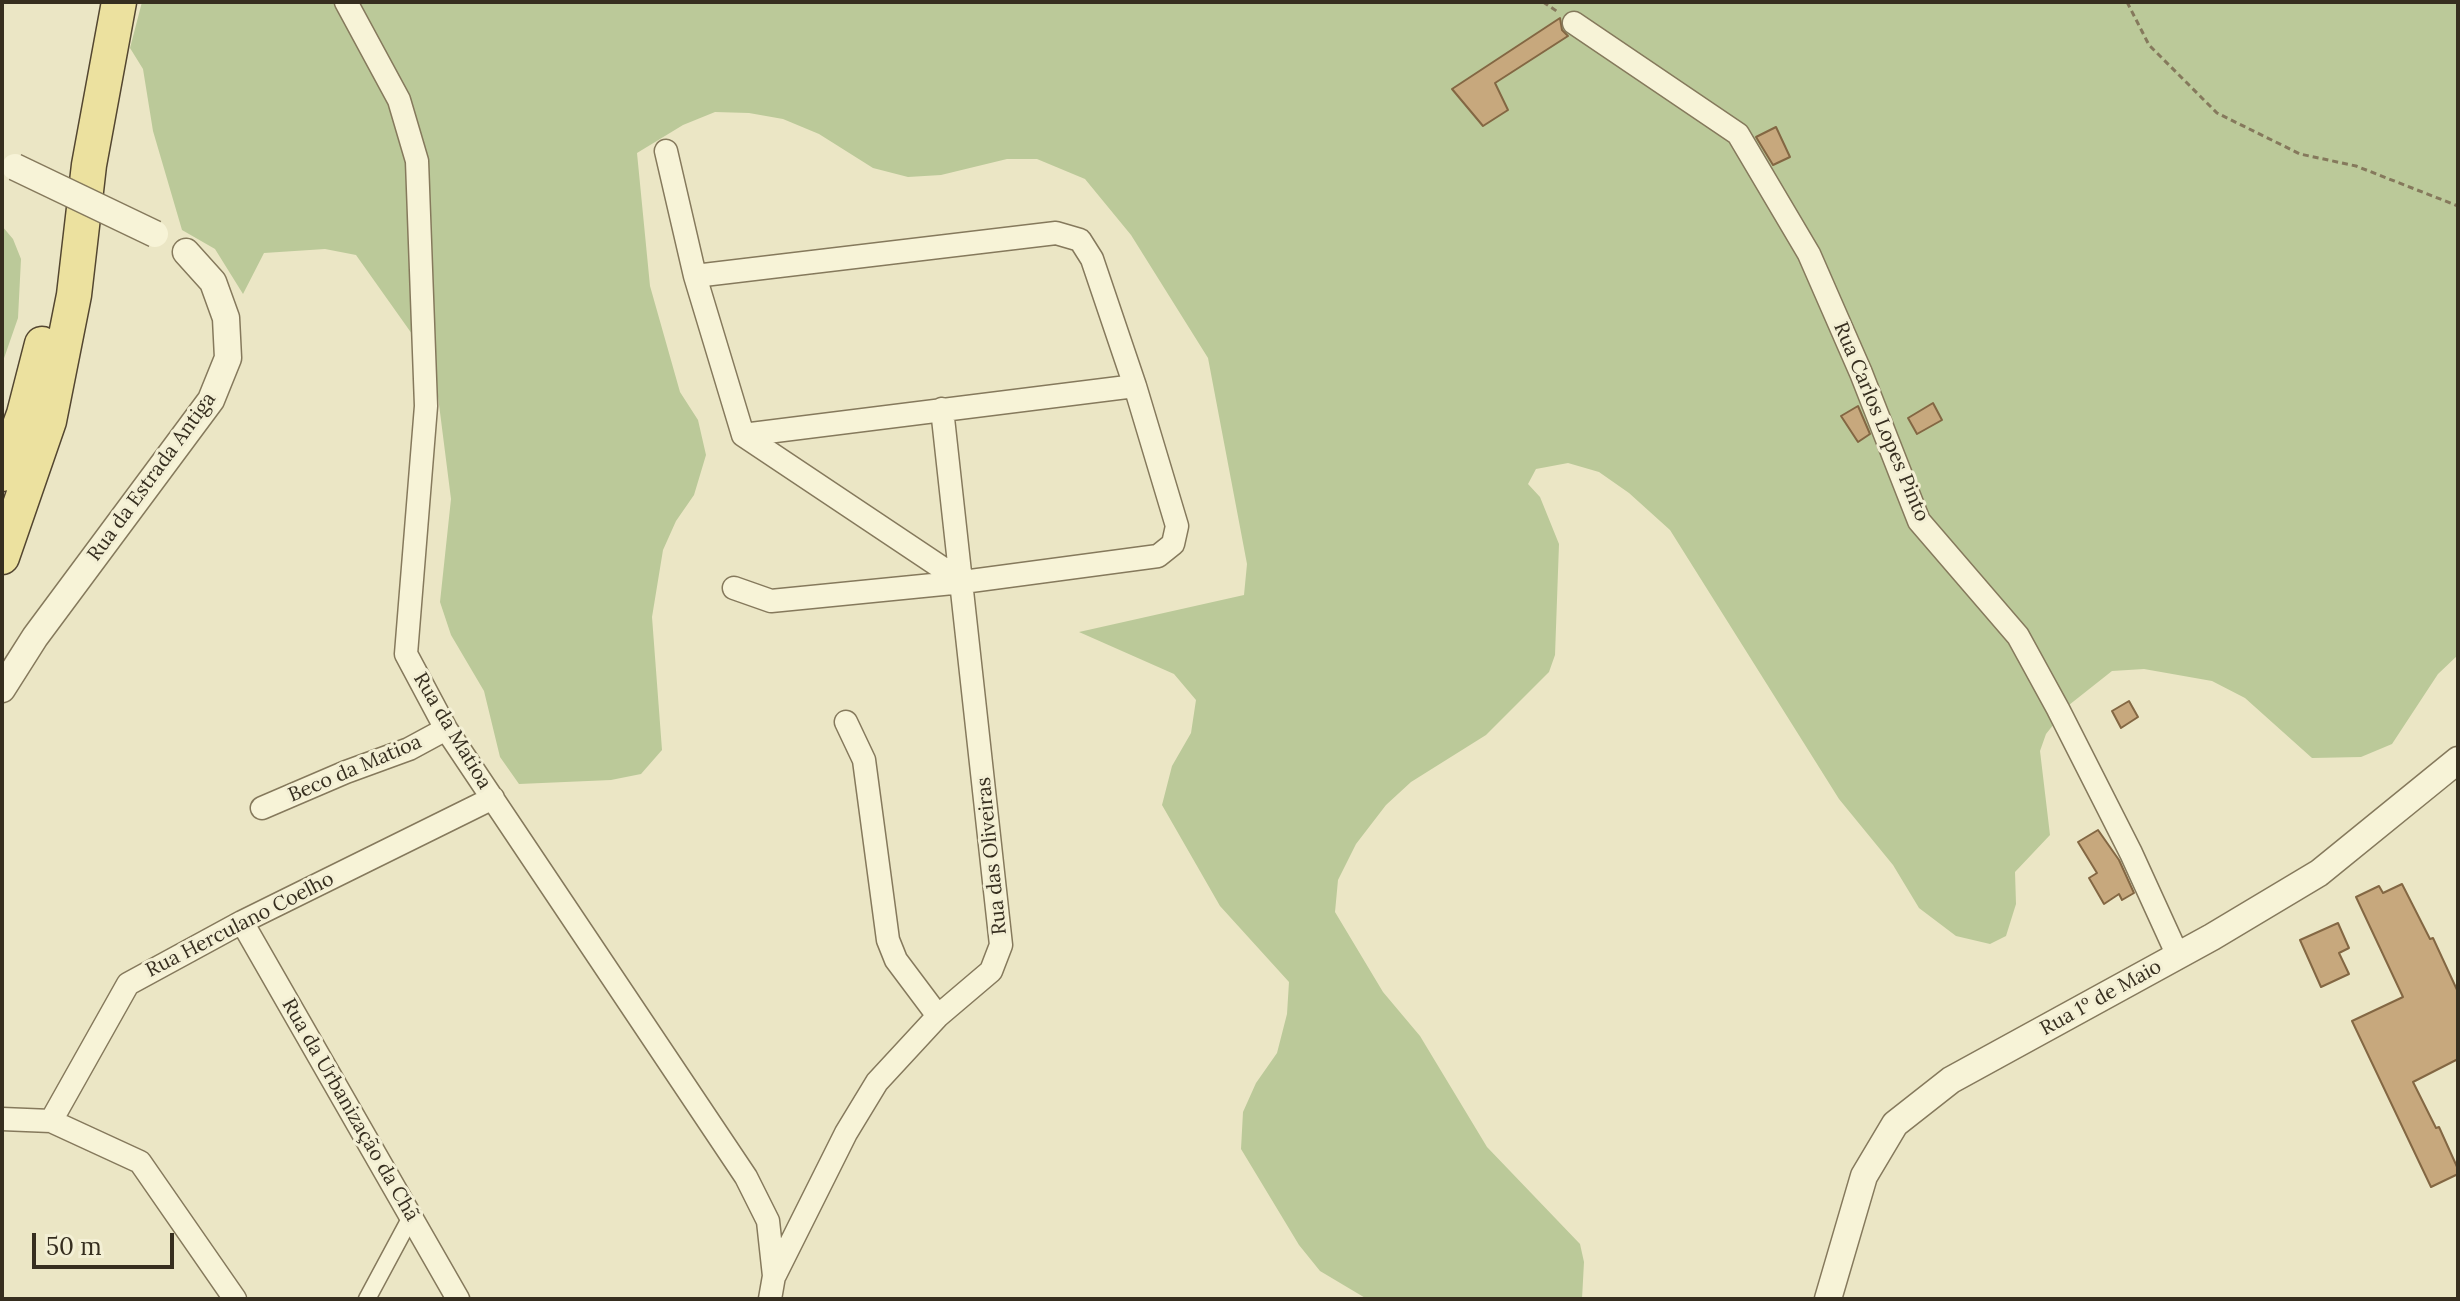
<!DOCTYPE html>
<html>
<head>
<meta charset="utf-8">
<style>
  body { margin:0 }
  #map { position:relative; width:2460px; height:1301px; overflow:hidden; background:#ebe6c5; font-family:Lora,serif }
  canvas { display:block }
  .frame { position:absolute; inset:0; border:4px solid #362e1f; pointer-events:none }
  .scale { position:absolute; left:32px; top:1233px; width:142px; height:36px; box-sizing:border-box; border:4px solid #362e1f; border-top:0; padding-left:10px; font-size:24px; line-height:28px; white-space:nowrap; color:#362e1f; -webkit-text-stroke:6px #f3efd4; paint-order:stroke }
</style>
</head>
<body>
<div id="map">
<canvas width="2460" height="1301"></canvas>
<div class="frame"></div>
<div class="scale">50 m</div>
</div>
<script>
const ctx = document.querySelector('canvas').getContext('2d');
ctx.lineJoin = 'round';
function paint(path, color) { ctx.fillStyle = color; ctx.fill(path, 'evenodd'); }
function strokePath(path, color, width, dash) { ctx.strokeStyle = color; ctx.lineWidth = width; ctx.lineCap = dash ? 'butt' : 'round'; ctx.setLineDash(dash || []); ctx.stroke(path); }
function label(font, color, halo, rows, align = 'center') {
  ctx.font = font + ' Lora,serif'; ctx.lineWidth = 6; ctx.setLineDash([]); ctx.textBaseline = 'middle'; ctx.strokeStyle = halo; ctx.fillStyle = color; for (const [text, x, y, turn = 0] of rows) {
    ctx.save(); ctx.translate(x, y); ctx.rotate((+turn || 0) * Math.PI / 180); ctx.textAlign = isNaN(turn) ? turn : align; if (halo) ctx.strokeText(text, 0, 0); ctx.fillText(text, 0, 0); ctx.restore();
  }
}
paint(new Path2D(`
  M142,2H2458V655L2438,674L2392,744L2361,757L2312,758L2245,698L2212,681L2144,669L2112,671L2069,705L2046,734L2040,751L2050,835L2015,872L2016,904L2006,936L1990,944L1956,936L1919,908L1893,865L1839,799L1670,530L1629,493L1599,472L1568,463L1536,469L1528,484L1540,497L1559,544L1555,655L1549,672L1486,735L1411,782L1386,805L1356,844L1338,880L1335,912L1383,992L1420,1036L1487,1147L1580,1244L1584,1262L1582,1299H1367L1320,1271L1299,1245L1241,1149L1243,1112L1256,1083L1277,1053L1287,1014L1289,982L1220,906L1162,805L1172,766L1191,733L1196,700L1174,674L1079,632L1244,595L1247,564L1208,358L1131,235L1085,179L1037,159H1007L941,175L908,177L873,168L819,134L783,119L749,113L715,112L683,125L637,153L650,286L680,392L698,420L706,455L694,495L676,521L663,550L652,617L662,750L641,774L611,780L519,784L500,757L484,691L451,635L440,602L451,499L434,365L356,255L325,249L264,253L243,294L215,249L182,230L153,131L143,69L130,48Z
  M2,226L13,239L21,259L18,318L2,364Z`), '#bbc999');
const building = new Path2D(`
  M1560,18L1562,30L1568,36L1495,83L1508,110L1483,126L1452,89Z
  M1776,127L1790,157L1773,165L1756,137Z
  M1933,403L1942,420L1917,434L1908,418Z
  M1858,406L1870,434L1858,442L1841,416Z
  M2129,701L2138,717L2121,728L2112,711Z
  M2098,830L2119,860L2134,893L2122,900L2119,894L2104,904L2089,878L2097,873L2078,842Z
  M2402,884L2430,939L2433,938L2458,992V1059L2413,1082L2436,1128L2439,1127L2458,1169V1174L2431,1187L2352,1021L2403,997L2356,897L2379,886L2383,893Z
  M2338,923L2349,948L2339,953L2349,974L2321,987L2300,940Z`);
paint(building, '#c7a87d');
strokePath(building, '#836743', 2);
const pedestrian = new Path2D(`
  M367,1299L411,1217`);
const minor = new Path2D(`
  M346,2L399,100L417,161L426,406L406,654L446,729L746,1177L768,1221L774,1276L770,1299
  M1574,23L1738,134L1809,254L1861,373L1919,521L2018,636L2058,709L2131,853L2178,956
  M666,151L695,276
  M743,435L963,582
  M734,588L771,601L963,582L1158,556L1173,544L1177,526L1135,386L1092,259L1080,240L1056,233L695,276L743,435L1135,386
  M846,722L864,760L888,940L896,960L938,1016
  M262,808L346,772L409,749L446,729
  M242,922L458,1299
  M2,1119L51,1121L140,1162L235,1299
  M51,1121L128,984L242,922L493,798
  M775,1275L846,1133L877,1082L938,1016L991,971L1001,945L942,409`);
const tertiary = new Path2D(`
  M2,689L35,637L211,400L228,358L226,318L213,282L186,252
  M1828,1299L1864,1176L1895,1124L1951,1080L2212,937L2319,873L2458,760`);
const primary = new Path2D(`
  M2,474L24,414L42,344
  M2,557L49,421L74,295L89,165L119,2`);
strokePath(pedestrian, '#85795c', 19);
strokePath(minor, '#85795c', 25);
strokePath(tertiary, '#85795c', 29);
strokePath(primary, '#534630', 37);
strokePath(new Path2D(`
  M1543,2L1558,12
  M2127,2L2149,45L2217,113L2300,154L2356,166L2458,206`), '#85795c', 3, [6, 4]);
strokePath(pedestrian, '#f7f3d7', 16);
strokePath(minor, '#f7f3d7', 22);
strokePath(tertiary, '#f7f3d7', 26);
strokePath(primary, '#ece19f', 34);
const tertiaryBridge = new Path2D(`
  M15,167L155,234`);
strokePath(tertiaryBridge, '#85795c', 29, []);
strokePath(tertiaryBridge, '#f7f3d7', 26);
label('20px', '#362e1f', '#f3efd4', [
  ["Rua Carlos Lopes Pinto",1881,422,67],
  ["Rua da Estrada Antiga",152,477,-54],
  ["Rua da Matioa",452,731,59],
  ["Beco da Matioa",355,769,-23],
  ["Rua das Oliveiras",992,856,-96],
  ["Rua Herculano Coelho",240,925,-27],
  ["Rua 1º de Maio",2101,998,-29],
  ["Rua da Urbanização da Chã",350,1110,60]
]);
</script>
</body>
</html>
